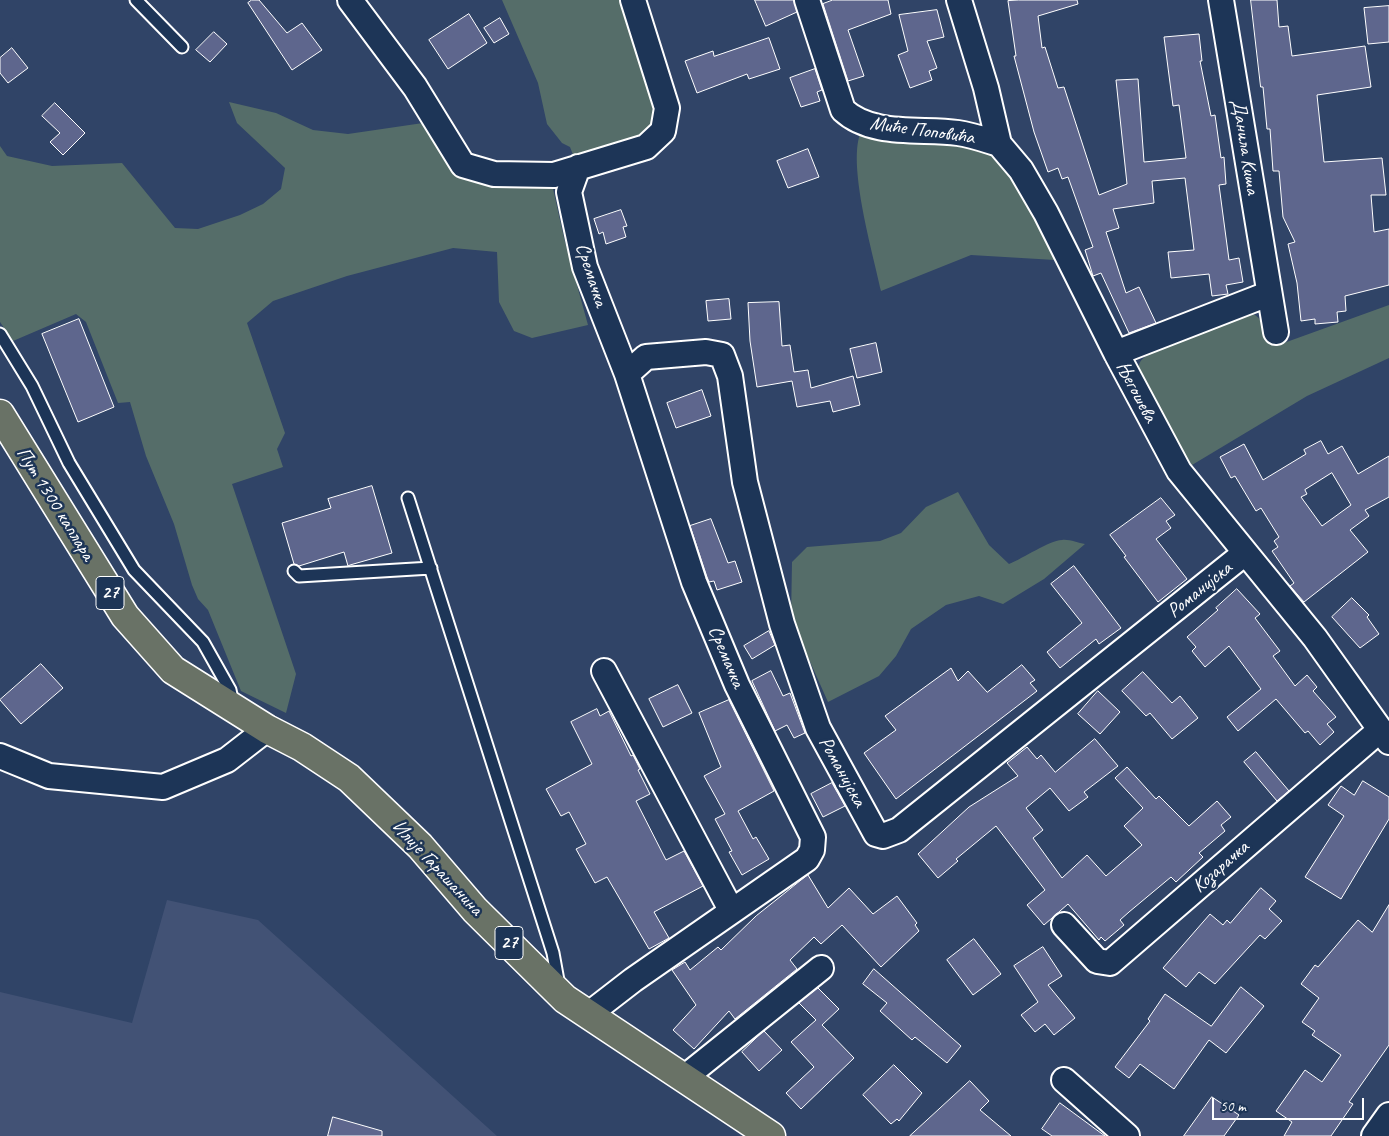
<!DOCTYPE html>
<html>
<head>
<meta charset="utf-8">
<style>
  body { margin:0 }
  #map { position:relative; width:1389px; height:1136px; overflow:hidden; background:#304467; font-family:Caveat,sans-serif }
  canvas { display:block }
  .scale { position:absolute; left:1212px; top:1098px; width:152px; height:22px; box-sizing:border-box; border:2px solid #fff; border-top:0; padding-left:6px; font-size:15px; line-height:18px; white-space:nowrap; color:#fff; -webkit-text-stroke:4px #1d3557; paint-order:stroke }
</style>
</head>
<body>
<div id="map">
<canvas width="1389" height="1136"></canvas>
<div class="scale">50 m</div>
</div>
<script>
const ctx = document.querySelector('canvas').getContext('2d');
ctx.lineJoin = 'round';
function paint(path, color) { ctx.fillStyle = color; ctx.fill(path, 'evenodd'); }
function strokePath(path, color, width, dash) { ctx.strokeStyle = color; ctx.lineWidth = width; ctx.lineCap = dash ? 'butt' : 'round'; ctx.setLineDash(dash || []); ctx.stroke(path); }
function label(font, color, halo, rows, align = 'center') {
  ctx.font = font + ' Caveat,sans-serif'; ctx.lineWidth = 5; ctx.setLineDash([]); ctx.textBaseline = 'middle'; ctx.strokeStyle = halo; ctx.fillStyle = color; for (const [text, x, y, turn = 0] of rows) {
    ctx.save(); ctx.translate(x, y); ctx.rotate((+turn || 0) * Math.PI / 180); ctx.textAlign = isNaN(turn) ? turn : align; if (halo) ctx.strokeText(text, 0, 0); ctx.fillText(text, 0, 0); ctx.restore();
  }
}
paint(new Path2D(`
  M167,900L258,920L497,1136H0V992L132,1023Z`), '#425275');
paint(new Path2D(`
  M502,0H629L662,112L644,141L575,160L570,147L562,143L547,124L538,83Z
  M229,102L276,113L313,130L348,134L423,123L447,156L552,184L564,238L588,325L532,338L514,331L499,302L497,252L453,248L347,276L273,301L247,323L285,433L277,449L283,467L232,484L296,674L286,713L241,691L208,610L198,599L192,585L174,524L146,456L130,402L118,403L86,322L76,314L13,341L0,322V146L7,156L52,166L122,163L175,228L198,229L240,215L263,204L281,189L285,168L237,123Z
  M860,134L987,148C1016,184 1038,216 1055,260L971,255L881,291C873,253 848,168 860,134Z
  M1389,305V358L1307,396L1192,465C1181,447 1135,383 1139,365C1140,360 1145,357 1149,353L1247,312C1262,315 1264,327 1269,340L1281,344Z
  M958,492L989,545L1009,564C1024,558 1048,541 1062,540C1069,539 1078,543 1085,544L1044,579L1003,604L979,596L946,605L911,629L896,656L879,676L828,702L791,619L792,562L807,547L880,541L901,533L926,507Z`), '#556d69');
const building = new Path2D(`
  M252,0H259L287,33L302,23L322,50L292,70L248,3Z
  M755,0H794L797,12L766,26Z
  M833,0H888L891,14L848,30L864,76L848,81L823,4Z
  M1019,0H1077L1078,4L1038,16L1042,48L1045,47L1058,88L1064,87L1099,195L1127,184L1116,80L1138,79L1144,162L1186,158L1179,105L1173,106L1164,37L1199,34L1202,61H1200L1211,116L1215,115L1221,158L1224,157L1226,184L1219,185L1229,260L1239,258L1243,282L1226,285L1228,294L1212,296L1209,274L1171,278L1168,252L1194,250L1185,178L1152,181L1154,203L1113,209L1119,228L1106,232L1126,293L1139,287L1156,323L1129,333L1101,273L1093,276L1085,250L1093,247L1068,177L1062,179L1058,168L1048,172L1034,132L1014,56H1016L1008,1Z
  M1251,0H1277L1279,27L1288,26L1292,56L1365,46L1371,87L1317,95L1324,162L1382,158L1386,195H1371L1374,232L1389,229V285L1345,296L1346,311L1337,312L1338,322L1315,324V319L1301,321L1297,283L1288,244L1295,242L1283,217L1279,171H1273L1270,129H1267L1263,87H1261Z
  M1389,6V42L1368,44L1364,8Z
  M937,10L944,37L927,41L937,68L929,71L932,80L910,88L898,55L908,51L899,15Z
  M469,14L487,43L448,69L429,40Z
  M500,18L509,34L494,43L484,28Z
  M214,32L227,44L210,62L196,50Z
  M769,38L780,69L749,79L747,74L697,93L685,61L713,51L714,56Z
  M12,48L28,68L8,83L0,73V58Z
  M815,69L822,90L817,92L820,101L801,107L790,78Z
  M55,103L85,133L63,155L50,142L60,133L42,116Z
  M808,149L819,177L788,188L777,161Z
  M621,210L627,226L623,227L626,237L606,244L603,232L599,234L594,219Z
  M729,299L731,319L708,321L706,301Z
  M779,302L782,346L790,345L794,372L808,370L811,388L853,376L860,405L833,412L830,401L797,407L792,381L757,387L750,341L748,303Z
  M79,319L114,407L78,422L42,334Z
  M876,343L882,372L857,378L850,349Z
  M702,390L711,416L676,428L667,403Z
  M1321,441L1328,454L1342,446L1358,474L1389,456V497L1365,510L1369,516L1350,530L1368,552L1304,602L1290,586L1294,583L1272,551L1278,547L1274,541L1279,537L1261,508L1256,511L1235,476L1231,478L1220,457L1244,444L1263,480L1306,454L1304,450ZM1332,473L1351,505L1322,526L1301,497L1307,494L1305,490Z
  M372,486L392,553L350,565L348,566L344,552L299,566L294,564L282,523L331,508L328,499Z
  M1161,498L1175,515L1166,521L1171,528L1156,539L1187,579L1158,602L1124,557L1126,556L1110,535Z
  M711,519L728,563L735,561L742,582L717,590L714,581L709,582L707,577L690,526Z
  M1074,566L1121,628L1099,644L1096,639L1060,668L1047,652L1082,623L1051,584Z
  M1237,589L1260,614L1255,618L1280,651L1273,656L1295,686L1307,675L1317,687L1313,691L1336,717L1327,724L1334,732L1320,745L1308,731L1305,733L1276,699L1238,731L1227,717L1261,689L1229,646L1205,667L1192,651L1196,647L1187,637L1218,610L1216,608Z
  M1352,598L1369,615L1367,617L1379,634L1360,648L1332,617Z
  M769,631L775,645L752,659L744,646Z
  M41,664L63,688L21,724L0,700Z
  M1022,665L1035,680L1030,683L1037,691L896,799L864,753L896,730L885,716L951,668L958,681L968,671L987,692Z
  M771,671L783,696L790,693L805,733L794,738L787,725L775,731L752,681Z
  M1143,672L1172,703L1180,696L1198,718L1172,739L1150,713L1146,716L1122,691Z
  M678,685L692,713L663,727L649,699Z
  M1098,691L1120,712L1100,734L1078,714Z
  M729,700L774,791L738,811L753,839L756,837L769,859L742,875L729,852L732,851L715,819L725,814L704,776L721,767L699,713Z
  M597,709L600,716L609,711L631,756L633,755L640,769L638,770L650,794L636,801L666,860L684,851L703,886L654,912L669,938L649,949L607,877L595,883L576,849L586,844L569,812L561,816L546,789L592,764L571,722Z
  M1095,739L1118,766L1084,792L1088,797L1069,811L1050,788L1026,808L1043,830L1033,838L1062,878L1087,855L1106,876L1142,845L1124,826L1143,808L1115,778L1127,767L1156,799L1159,796L1189,826L1217,801L1231,817L1221,825L1225,831L1199,853L1203,857L1176,882L1171,877L1129,912L1120,920L1124,925L1105,941L1101,937L1099,940L1068,904L1044,925L1027,905L1045,890L996,826L956,859L958,861L938,878L918,854L969,807L1018,776L1007,763L1027,747L1037,759L1041,755L1055,772Z
  M1256,752L1289,791L1277,801L1244,762Z
  M1363,781L1389,797V819L1341,899L1305,877L1344,816L1328,805L1341,786L1354,795Z
  M832,783L845,806L823,817L811,794Z
  M808,875L828,908L849,888L873,914L897,896L917,923L915,925L919,931L881,967L842,925L821,944L814,937L790,960L797,969L735,1019L729,1011L694,1049L673,1030L696,1005L672,970L685,962L690,970L718,947L721,950L756,916Z
  M1261,888L1276,901L1269,909L1282,921L1265,939L1260,935L1215,984L1199,972L1186,987L1163,968L1210,914L1223,925L1227,920L1230,923Z
  M1389,905V1045L1349,1102L1353,1104L1331,1136H1284L1292,1122L1276,1111L1305,1070L1322,1082L1341,1055L1312,1035L1315,1031L1302,1022L1319,998L1301,984L1315,965L1318,967L1358,920L1372,932Z
  M974,939L1001,974L973,995L947,960Z
  M1043,947L1062,976L1048,985L1075,1018L1054,1035L1045,1024L1035,1032L1021,1015L1038,1002L1014,966Z
  M874,969L961,1046L947,1063L915,1037L912,1040L880,1011L887,1003L863,984Z
  M1241,987L1264,1006L1226,1053L1209,1040L1174,1089L1140,1064L1129,1078L1115,1067L1150,1021L1148,1019L1165,994L1211,1026Z
  M818,988L839,1009L822,1025L854,1058L801,1109L786,1093L814,1067L791,1042L816,1020L799,1003Z
  M764,1031L782,1050L759,1071L742,1052Z
  M894,1065L922,1093L899,1121L897,1119L891,1124L863,1095Z
  M970,1081L989,1101L980,1110L1011,1136H910Z
  M1212,1097L1239,1115L1224,1136H1184Z
  M1060,1103L1105,1136H1052L1042,1129Z
  M333,1117L382,1131V1136H328Z`);
paint(building, '#5e668d');
strokePath(building, '#fff', 1);
const lane = new Path2D(`
  M136,0L182,47
  M0,334L32,386L69,463L134,570L203,642L230,690L233,704
  M408,498L553,953L559,986
  M294,571L299,576L431,568`);
const street = new Path2D(`
  M350,0L415,87L463,165L494,174L554,175L646,147L663,131L667,108L633,0
  M807,0L843,110C872,137 921,128 958,133C972,135 986,140 999,144
  M959,0L986,88L999,144L1021,170L1046,213L1116,353L1179,471L1315,638L1389,742
  M1221,0L1276,332
  M578,167L569,192L585,267L627,374L694,582L737,685L813,837L812,850L807,859L633,980L589,1014
  M1116,353L1268,294
  M627,374L646,357L706,352L722,355L730,376L745,482L782,624L818,728L876,834L883,836L899,830L1245,553
  M604,671L731,910
  M0,756L49,776L163,787L227,760L267,729
  M1064,925L1097,961L1110,963L1380,730
  M684,1078L821,968
  M1064,1080L1127,1136
  M1374,1136L1389,1115`);
const primary = new Path2D(`
  M0,414L125,616L173,670L267,729L302,747L349,778L420,846L475,910L565,999L771,1136`);
strokePath(lane, '#fff', 15);
strokePath(street, '#fff', 28);
strokePath(primary, '#fff', 31);
strokePath(lane, '#1d3557', 11);
strokePath(street, '#1d3557', 24);
strokePath(primary, '#697266', 28);
for (const [x, y, w] of [
  [110,593,28],
  [509,943,28]
]) { const box = new Path2D(); box.roundRect(x - w / 2, y - 16.5, w, 33, 4); ctx.fillStyle = '#1d3557'; ctx.fill(box); strokePath(box, '#fff', 1); }
label('bold 19px', '#fff', null, [
  ["27",110,593],
  ["27",509,943]
]);
label('20px', '#fff', '#1d3557', [
  ["Миће Поповића",922,131,8],
  ["Данила Киша",1245,147,81],
  ["Сремачка",591,275,72],
  ["Његошева",1136,392,62],
  ["Пут 1300 каплара",55,504,58],
  ["Романијска",1200,590,-39],
  ["Сремачка",726,657,67],
  ["Романијска",842,772,61],
  ["Козарачка",1221,867,-41],
  ["Илије Гарашанина",437,868,47]
]);
</script>
</body>
</html>
